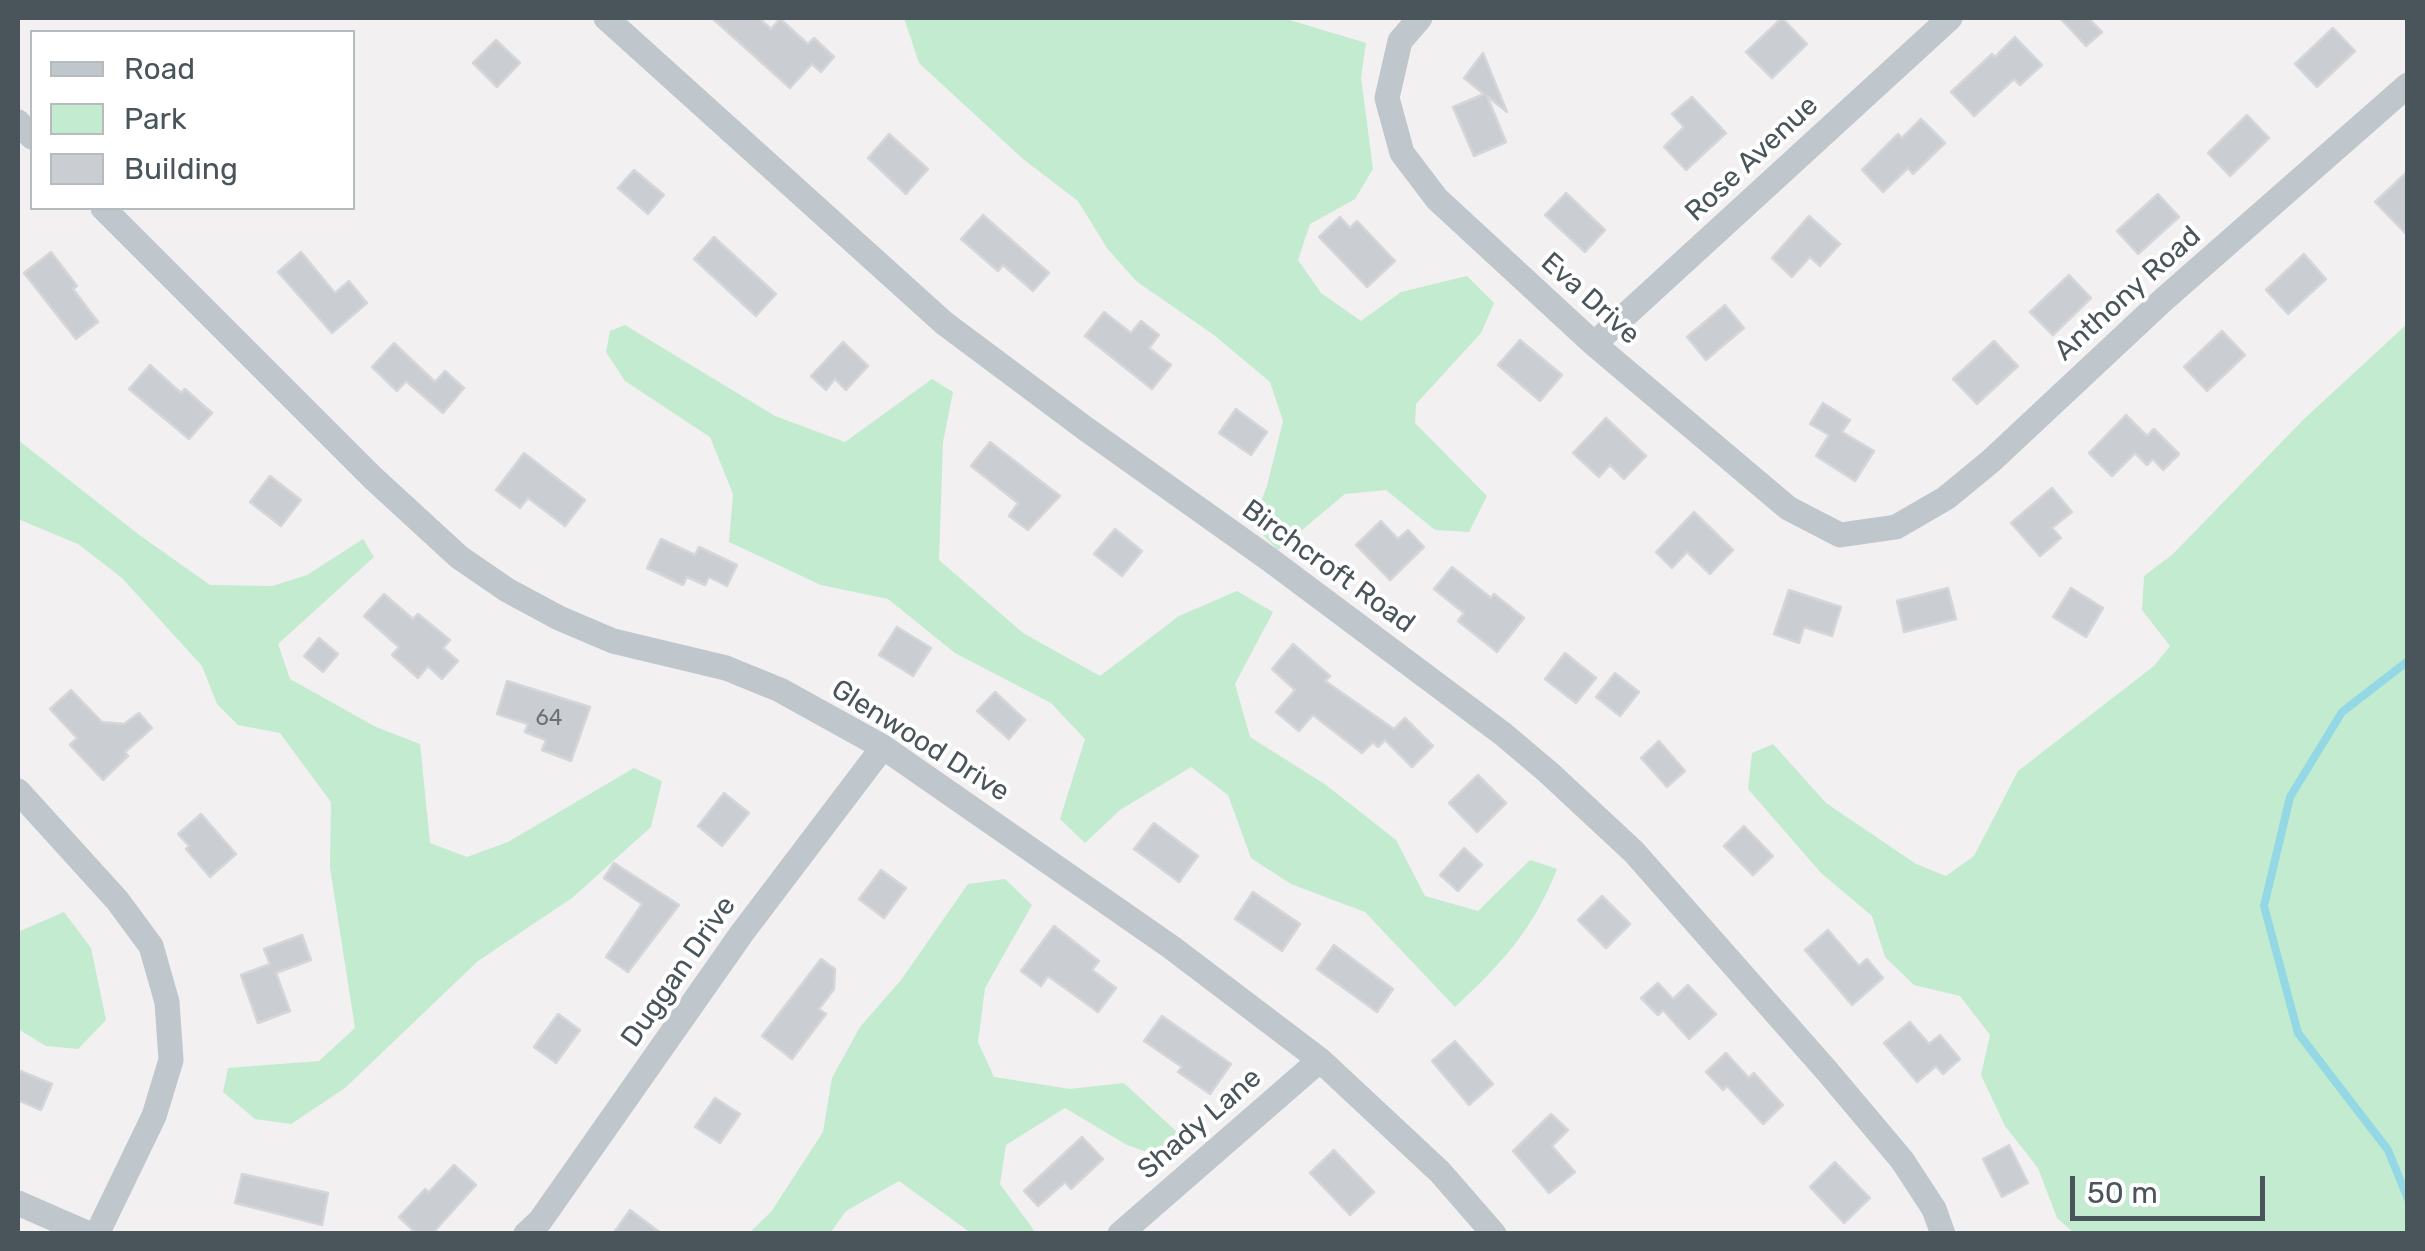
<!DOCTYPE html>
<html>
<head>
<meta charset="utf-8">
<style>
  body { margin:0 }
  #map { position:relative; width:2425px; height:1251px; overflow:hidden; background:#f2f0f0; font-family:Rubik,sans-serif }
  canvas { display:block }
  .frame { position:absolute; inset:0; border:20px solid #49545b; pointer-events:none }
  .legend { position:absolute; left:30px; top:30px; width:325px; height:180px; box-sizing:border-box; background:#fff; border:2px solid #b6bbbd; margin:0; padding:12px 18px; list-style:none; font-size:30px; color:#49545b }
  .legend li { display:flex; align-items:center; gap:20px; height:50px }
  .legend b { width:50px; border:2px solid #b6bbbd }
  .scale { position:absolute; left:2070px; top:1176px; width:195px; height:45px; box-sizing:border-box; border:5px solid #49545b; border-top:0; padding-left:12px; font-size:30px; line-height:35px; white-space:nowrap; color:#49545b; -webkit-text-stroke:8px #fff; paint-order:stroke }
</style>
</head>
<body>
<div id="map">
<canvas width="2425" height="1251"></canvas>
<div class="frame"></div>
<ul class="legend">
<li><b style="height:12px;background:#bfc7cd"></b>Road</li>
<li><b style="height:28px;background:#c2ebd0"></b>Park</li>
<li><b style="height:28px;background:#cacdd1"></b>Building</li>
</ul>
<div class="scale">50 m</div>
</div>
<script>
const ctx = document.querySelector('canvas').getContext('2d');
ctx.lineJoin = 'round';
function paint(path, color) { ctx.fillStyle = color; ctx.fill(path, 'evenodd'); }
function strokePath(path, color, width, dash) { ctx.strokeStyle = color; ctx.lineWidth = width; ctx.lineCap = dash ? 'butt' : 'round'; ctx.setLineDash(dash || []); ctx.stroke(path); }
function label(font, color, halo, rows, align = 'center') {
  ctx.font = font + ' Rubik,sans-serif'; ctx.lineWidth = 8; ctx.setLineDash([]); ctx.textBaseline = 'middle'; ctx.strokeStyle = halo; ctx.fillStyle = color; for (const [text, x, y, turn = 0] of rows) {
    ctx.save(); ctx.translate(x, y); ctx.rotate((+turn || 0) * Math.PI / 180); ctx.textAlign = isNaN(turn) ? turn : align; if (halo) ctx.strokeText(text, 0, 0); ctx.fillText(text, 0, 0); ctx.restore();
  }
}
paint(new Path2D(`
  M904,18H1283L1366,43L1361,78L1373,169L1355,199L1310,224L1298,260L1321,293L1361,321L1401,292L1467,276L1494,303L1481,333L1416,404L1415,423L1487,496L1469,532L1435,530L1386,490L1345,494L1278,550L1252,524L1267,486L1283,421L1270,382L1214,335L1136,281L1107,248L1078,201L1023,159L919,63Z
  M2407,324V1233H2074L2057,1218L2038,1168L2005,1126L1981,1075L1990,1035L1960,996L1914,985L1885,957L1872,916L1821,873L1748,789L1752,753L1773,744L1826,803L1916,864L1946,876L1974,856L2018,771L2154,666L2170,646L2142,610L2144,576L2173,554L2304,419Z
  M625,325L775,416L845,442L932,379L953,392L943,442L939,560L1023,633L1100,676L1179,616L1237,591L1273,612L1235,684L1250,737L1326,785L1396,840L1425,896L1478,911L1530,860L1557,869C1533,930 1502,963 1455,1007L1365,912L1291,884L1251,858L1228,795L1191,767L1120,810L1085,843L1060,819L1085,739L1051,703L955,653L888,599L821,585L729,542L733,494L710,437L625,381L606,352L610,331Z
  M18,440L138,534L210,585L272,586L307,575L363,539L374,557L278,644L290,679L376,727L420,744L430,843L467,857L508,842L634,768L662,781L651,827L572,898L478,961L345,1088L291,1124L255,1119L223,1092L228,1068L319,1061L355,1028L330,868L331,802L280,733L238,725L217,704L202,666L122,578L78,544L18,519Z
  M1005,879L1032,905L985,988L978,1042L994,1077L1070,1089L1124,1083L1178,1133L1170,1160L1127,1145L1065,1108L1006,1145L1000,1184L1036,1233H971L899,1181L846,1211L830,1233H749L771,1212L823,1132L832,1078L860,1027L901,980L968,884Z
  M64,912L91,948L106,1020L78,1049L46,1046L18,1029V932Z`), '#c2ebd0');
strokePath(new Path2D(`
  M2408,661L2342,712L2290,797L2264,906L2298,1033L2388,1150L2408,1199`), '#93d8e4', 8);
const building = new Path2D(`
  M712,18H759L771,29L780,19L808,44L814,38L834,57L821,72L812,64L790,88Z
  M1782,18L1807,44L1772,78L1746,52Z
  M2060,18H2088L2102,32L2086,46Z
  M2333,28L2355,51L2317,87L2295,64Z
  M2015,37L2042,65L2020,85L2014,79L1974,116L1951,92L1992,54L1995,57Z
  M496,40L520,63L497,87L473,63Z
  M1483,53L1507,112L1487,96L1506,142L1474,156L1453,107L1484,94L1464,78Z
  M1692,97L1726,133L1686,170L1664,147L1684,127L1672,114Z
  M2247,115L2269,138L2230,176L2208,153Z
  M1921,119L1945,143L1913,174L1908,168L1883,192L1862,170L1898,134L1902,138Z
  M889,134L928,169L906,194L868,158Z
  M634,170L664,195L648,214L618,188Z
  M2408,171V236L2375,202Z
  M1566,193L1605,230L1585,252L1545,215Z
  M2158,194L2179,217L2138,254L2117,231Z
  M983,215L1049,273L1033,291L1003,265L998,271L961,239Z
  M1809,216L1840,244L1820,266L1810,257L1792,277L1772,258Z
  M1340,217L1350,228L1357,221L1395,261L1367,287L1319,237Z
  M714,237L776,294L756,316L694,259Z
  M51,252L77,286L73,289L98,322L76,339L24,273Z
  M301,252L335,293L349,281L367,303L332,333L278,272Z
  M2304,254L2326,279L2288,314L2266,290Z
  M2069,275L2091,298L2053,335L2030,312Z
  M1725,305L1744,328L1706,360L1687,337Z
  M1104,312L1131,333L1141,321L1159,335L1149,348L1171,365L1152,389L1085,336Z
  M2222,331L2245,355L2207,391L2184,367Z
  M1520,340L1562,375L1540,401L1498,365Z
  M1994,341L2018,366L1977,404L1953,379Z
  M843,342L868,366L846,390L835,379L826,390L811,376Z
  M394,343L435,382L445,371L464,388L443,413L406,381L397,391L372,367Z
  M150,365L181,393L185,389L212,413L189,439L129,389Z
  M1823,403L1850,420L1842,432L1874,451L1855,481L1816,456L1829,435L1810,424Z
  M1236,409L1267,432L1251,455L1219,433Z
  M2126,415L2147,436L2154,429L2179,454L2163,470L2153,459L2147,465L2135,453L2112,476L2089,453Z
  M1606,418L1646,456L1624,479L1610,465L1599,477L1573,453Z
  M990,442L1060,496L1028,530L1009,516L1018,503L971,466Z
  M524,453L585,500L565,526L528,498L520,508L496,490Z
  M270,476L301,500L281,526L250,502Z
  M2052,488L2072,512L2052,528L2061,538L2040,556L2011,523Z
  M1694,512L1733,550L1710,574L1687,552L1672,568L1656,552Z
  M1381,521L1398,539L1408,530L1424,547L1390,580L1356,545Z
  M1115,529L1142,551L1122,576L1094,554Z
  M661,539L695,555L699,547L737,565L727,586L709,577L705,585L687,577L683,585L647,568Z
  M1452,567L1491,598L1494,594L1524,618L1497,652L1458,621L1464,613L1434,589Z
  M1948,588L1956,619L1904,632L1897,601Z
  M2071,588L2103,608L2086,637L2053,617Z
  M1789,590L1841,607L1832,636L1804,627L1799,643L1774,634Z
  M384,594L413,619L418,614L450,640L443,648L458,661L442,679L428,666L418,678L392,655L399,647L364,616Z
  M897,627L931,648L913,676L879,655Z
  M319,638L338,654L323,672L304,656Z
  M1293,644L1330,676L1325,681L1394,729L1405,718L1433,746L1412,767L1385,740L1378,747L1373,742L1362,753L1313,715L1299,731L1276,712L1295,690L1272,669Z
  M1565,653L1596,678L1576,703L1545,679Z
  M1615,673L1639,692L1620,716L1596,697Z
  M507,681L590,707L571,761L542,750L546,740L525,732L528,724L497,714Z
  M71,690L102,722L124,724L139,713L152,728L125,752L128,756L103,780L70,745L77,738L50,709Z
  M995,692L1025,720L1009,739L977,711Z
  M1659,741L1685,771L1667,787L1641,758Z
  M1478,775L1506,803L1477,832L1449,803Z
  M724,793L749,813L722,846L698,826Z
  M201,814L236,854L210,877L186,849L189,846L178,834Z
  M1154,823L1198,856L1179,882L1134,849Z
  M1744,826L1773,856L1753,875L1724,846Z
  M1464,848L1482,865L1458,891L1440,875Z
  M614,863L679,905L628,972L606,957L642,904L604,878Z
  M881,870L906,888L884,918L859,899Z
  M1253,892L1300,924L1282,951L1235,919Z
  M1602,896L1630,924L1606,948L1578,920Z
  M1054,926L1099,961L1092,970L1116,988L1098,1012L1048,976L1041,986L1021,971Z
  M1828,930L1859,966L1867,959L1883,978L1852,1005L1805,950Z
  M302,935L311,960L276,973L290,1011L258,1023L241,975L270,964L264,949Z
  M1334,945L1393,989L1377,1012L1317,969Z
  M821,959L835,969L834,989L819,1009L826,1014L792,1059L762,1036Z
  M1658,983L1673,999L1688,985L1716,1014L1689,1039L1663,1010L1658,1015L1641,998Z
  M558,1014L580,1030L556,1063L534,1047Z
  M1162,1016L1231,1064L1210,1094L1178,1072L1182,1067L1144,1041Z
  M1910,1022L1929,1044L1940,1035L1960,1059L1943,1074L1936,1066L1917,1082L1884,1043Z
  M1455,1041L1493,1084L1469,1105L1432,1061Z
  M1726,1053L1749,1078L1754,1073L1783,1105L1763,1124L1727,1086L1723,1090L1706,1072Z
  M18,1070L52,1084L41,1110L18,1100Z
  M715,1098L740,1114L720,1143L695,1127Z
  M1551,1114L1568,1130L1552,1146L1575,1172L1549,1193L1513,1151Z
  M1082,1137L1103,1159L1071,1189L1065,1182L1038,1206L1024,1191Z
  M2009,1145L2028,1183L2002,1197L1983,1159Z
  M1334,1150L1374,1192L1350,1215L1310,1173Z
  M1835,1162L1870,1198L1844,1223L1810,1187Z
  M454,1165L476,1185L432,1234H417L399,1217L425,1189L429,1192Z
  M242,1174L328,1193L322,1225L235,1203Z
  M630,1210L662,1234H613Z`);
paint(building, '#cacdd1');
strokePath(building, '#d4d6da', 2.5);
strokePath(new Path2D(`
  M606,18L944,323L1086,429L1269,559L1503,734L1548,772L1634,852L1827,1071L1902,1160L1934,1209L1943,1234
  M1420,18L1400,41L1387,98L1402,153L1437,199L1594,344L1788,508L1840,535L1896,527L1946,498L1991,461L2162,301L2408,85
  M18,122L32,137
  M103,208L373,478L459,557L507,590L559,618L613,641L726,668L780,690L883,747L1171,947L1320,1060L1440,1172L1494,1234
  M1594,344L1950,18
  M18,791L117,900L151,946L167,1002L171,1060L154,1116L97,1234
  M18,1203L89,1234
  M526,1234L540,1221L742,933L883,747
  M1120,1234L1320,1060`), '#bfc7cd', 25);
label('22px', '#697278', null, [
  ["64",549,719]
]);
label('28px', '#49545b', '#fff', [
  ["Rose Avenue",1752,159,-43],
  ["Anthony Road",2128,294,-42],
  ["Eva Drive",1590,299,42],
  ["Birchcroft Road",1328,567,36],
  ["Glenwood Drive",920,741,32],
  ["Duggan Drive",679,972,-55],
  ["Shady Lane",1200,1124,-41]
]);
</script>
</body>
</html>
